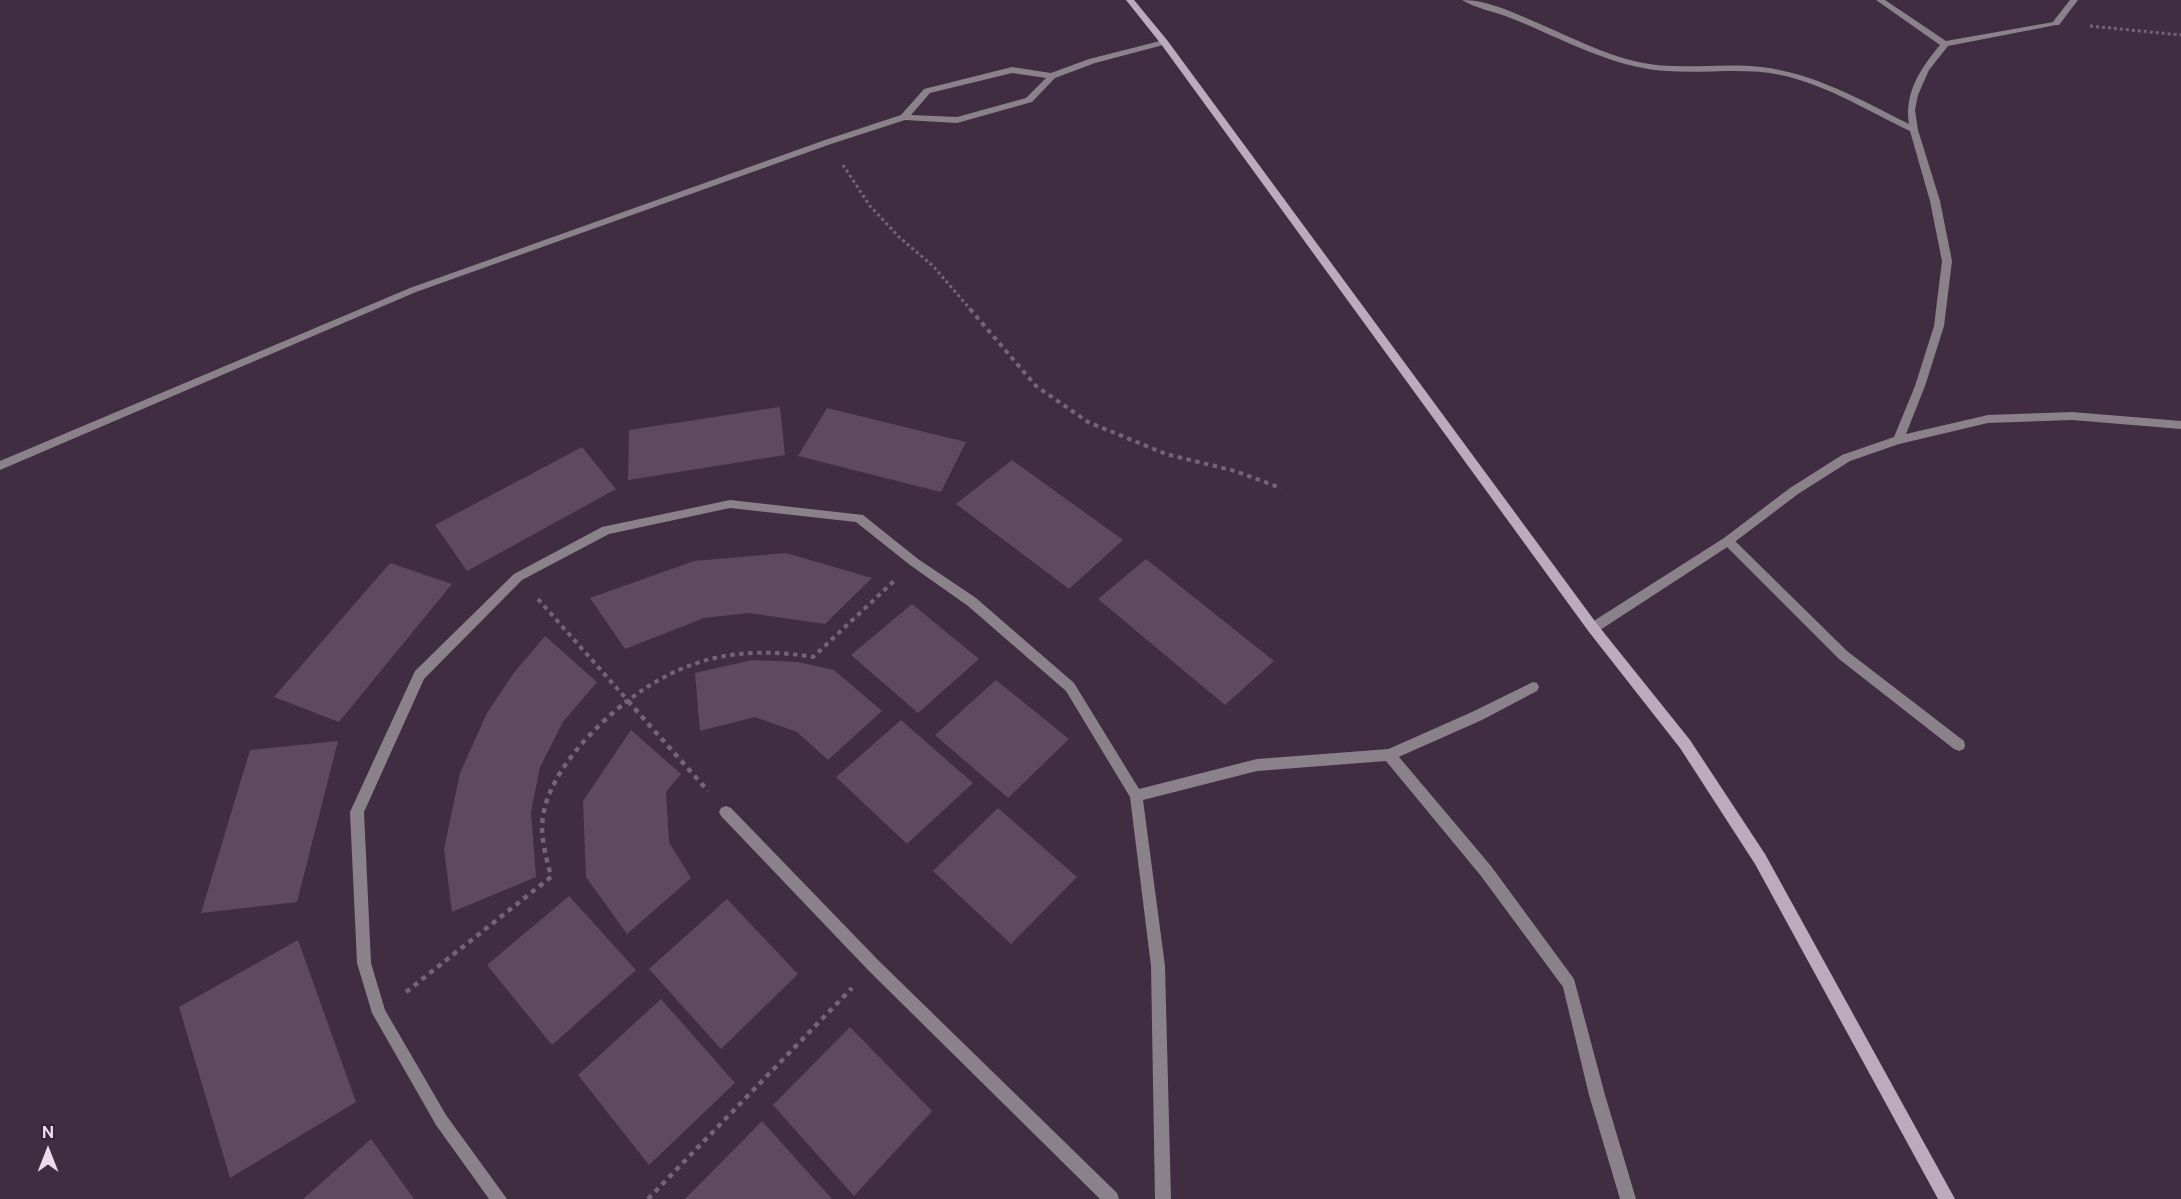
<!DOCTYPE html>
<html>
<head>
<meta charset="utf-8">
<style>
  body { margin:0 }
  #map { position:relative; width:2181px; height:1199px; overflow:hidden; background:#412d42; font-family:"Public Sans",sans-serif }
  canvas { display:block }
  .north { position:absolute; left:18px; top:1121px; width:60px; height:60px; -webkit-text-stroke:4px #372338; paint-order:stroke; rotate:0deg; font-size:16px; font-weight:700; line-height:24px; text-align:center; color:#e9dce9 }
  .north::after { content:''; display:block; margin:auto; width:21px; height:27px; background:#e9dce9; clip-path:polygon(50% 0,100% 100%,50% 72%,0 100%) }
</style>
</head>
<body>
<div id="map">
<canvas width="2181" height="1199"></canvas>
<div class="north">N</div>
</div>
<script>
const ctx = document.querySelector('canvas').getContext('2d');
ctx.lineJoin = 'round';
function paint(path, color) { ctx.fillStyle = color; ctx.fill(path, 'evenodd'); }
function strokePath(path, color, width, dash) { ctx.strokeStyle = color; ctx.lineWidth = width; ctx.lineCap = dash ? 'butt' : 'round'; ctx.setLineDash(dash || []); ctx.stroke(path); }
paint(new Path2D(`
  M780,407L785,455L628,480L629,430Z
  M827,408L966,442L941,492L798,456Z
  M582,447L616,489L467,571L435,525Z
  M1012,460L1123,540L1069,589L956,504Z
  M786,553L872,578L825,624L749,613L704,618L625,649L590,598L694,561Z
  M1146,559L1274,661L1225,705L1098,599Z
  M390,563L452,584L339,722L274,697Z
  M912,604L979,659L918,713L851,655Z
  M545,636L597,682L563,722L540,767L531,812L536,877L452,912L444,849L460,773L487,713L513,674Z
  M752,660L798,662L834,670L882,711L828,760L797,732L755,717L700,731L695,673Z
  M996,680L1069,739L1008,798L935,735Z
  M901,720L973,783L907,844L836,777Z
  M631,730L681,774L666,792L669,842L691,878L627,934L586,877L583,801Z
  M338,741L297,902L201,913L250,750Z
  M998,808L1077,877L1011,944L933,871Z
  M569,896L636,970L552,1045L487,965Z
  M727,899L798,974L721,1049L649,969Z
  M298,940L356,1102L230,1178L179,1007Z
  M661,999L735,1083L649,1165L578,1075Z
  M850,1027L932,1111L854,1196L773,1105Z
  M762,1121L832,1199H685Z
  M371,1139L414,1199H303Z`), '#5e495f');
strokePath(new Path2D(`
  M2090,26L2181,35
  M843,165L870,206L899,237L933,266L971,310`), '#756476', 3, [3, 3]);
strokePath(new Path2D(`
  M970,309L1036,386L1088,422L1166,454L1235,471L1281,488
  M538,599L630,703
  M625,703C683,657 741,645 813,657L894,581`), '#756476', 4, [4.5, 4.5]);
strokePath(new Path2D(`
  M628,701L708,791
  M406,992L551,877C547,860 542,843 542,826C544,777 591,730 627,701
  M648,1199L852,988`), '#756476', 4.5, [5, 5]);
paint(new Path2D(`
  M2070,0H2078L2059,25H2053L2052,23Z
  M1728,536L1732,538L1847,651L1964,741L1965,745L1964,749L1959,751L1954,749L1839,659L1724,544L1722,541L1724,538Z
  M1533,682L1537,683L1539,687L1537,691L1482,720L1394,759L1389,761L1384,759L1382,755L1384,751L1472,712Z`), '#8b818b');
paint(new Path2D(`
  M1462,0C1489,0 1516,14 1540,24C1572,38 1604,54 1638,62C1678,71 1720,62 1761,67C1814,73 1861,100 1909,124C1904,92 1921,68 1940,45L1876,0H1885L1946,41L2059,21V25H2056L1948,46L1929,70L1918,95L1915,110L1918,130L1940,201L1952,261L1944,326L1925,386L1906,434L1988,415L2072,412L2181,421V429L2072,420L1988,423L1899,444L1850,461L1798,494L1732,544L1597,632L1593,633L1589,632L1587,628L1589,624L1724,538L1790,488L1842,455L1894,437L1915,386L1934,326L1942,261L1930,201L1910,131C1868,111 1827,85 1781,75C1744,67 1705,74 1667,71C1613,68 1563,39 1513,19C1497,12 1476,9 1462,0Z
  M1164,40L1168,42L1167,44L1095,63L1055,78L1032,102L957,123L905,120L831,144L416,292L0,470V461L410,288L825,140L901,115L924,89L1012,67L1051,73L1089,59ZM1012,73L1046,78L1026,98L957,117L911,115L930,93Z
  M730,500L863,515L918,559L976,598L1074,683L1139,789L1257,759L1389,749L1394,751L1491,866L1574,979L1605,1095L1636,1199H1620L1589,1095L1563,987L1481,876L1386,761L1257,771L1143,800L1165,966L1171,1199H1155L1151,966L1130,797L1066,691L968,606L910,565L856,522L730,508L609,534L522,580L424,679L364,812L371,963L385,1010L446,1115L507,1199H489L436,1125L372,1013L357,963L350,812L415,671L514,574L602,527Z
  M726,806L731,808L879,961L1117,1193L1119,1199H1100L869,971L721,816L719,812L721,808Z`), '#8b818b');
paint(new Path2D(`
  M1126,0H1134L1167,40L1597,624L1690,740L1765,854L1955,1199H1938L1755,864L1680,748L1589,632L1161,44Z`), '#bbabbc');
</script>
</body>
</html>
